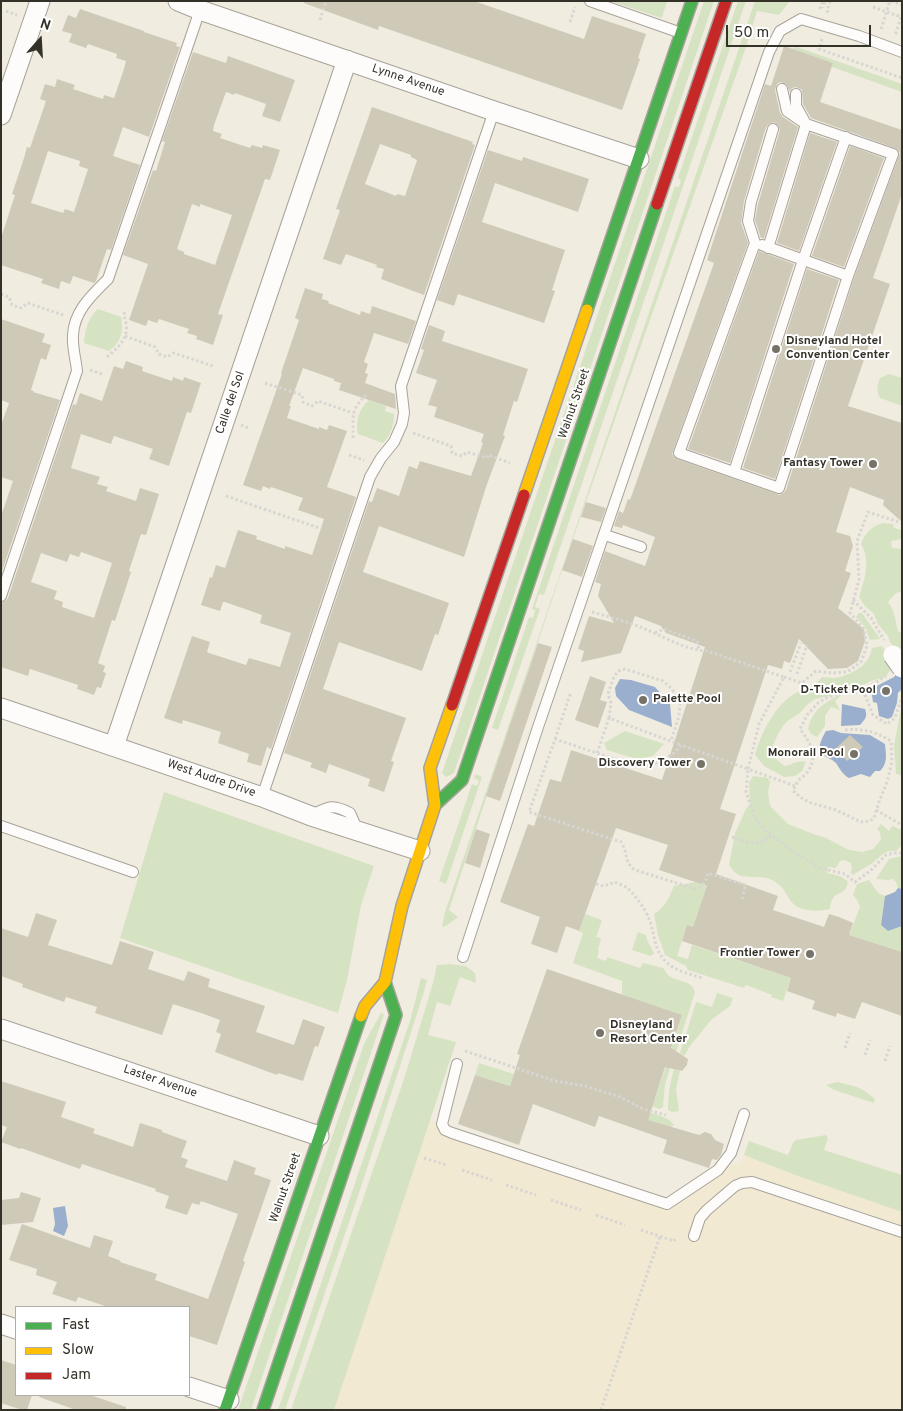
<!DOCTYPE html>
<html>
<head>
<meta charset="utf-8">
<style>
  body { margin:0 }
  #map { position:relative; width:903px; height:1411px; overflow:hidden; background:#f1ece0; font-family:Overpass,sans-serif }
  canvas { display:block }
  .frame { position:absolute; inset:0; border:2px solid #343128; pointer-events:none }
  .legend { position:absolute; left:15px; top:1306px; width:175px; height:90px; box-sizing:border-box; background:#fff; border:1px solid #aeada9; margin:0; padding:6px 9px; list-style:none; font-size:15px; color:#343128 }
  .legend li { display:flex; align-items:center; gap:10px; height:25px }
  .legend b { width:25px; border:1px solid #aeada9 }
  .north { position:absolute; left:15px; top:15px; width:50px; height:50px; -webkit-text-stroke:4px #fff; paint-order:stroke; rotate:19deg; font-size:14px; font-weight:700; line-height:20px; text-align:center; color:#343128 }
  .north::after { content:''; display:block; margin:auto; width:18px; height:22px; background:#343128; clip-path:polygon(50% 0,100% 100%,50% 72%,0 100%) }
  .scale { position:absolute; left:726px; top:25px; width:145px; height:22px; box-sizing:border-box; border:2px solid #343128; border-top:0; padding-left:6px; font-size:15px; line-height:18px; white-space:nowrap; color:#343128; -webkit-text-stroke:4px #fff; paint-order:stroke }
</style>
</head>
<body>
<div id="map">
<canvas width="903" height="1411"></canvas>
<div class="frame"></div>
<ul class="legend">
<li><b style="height:6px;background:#4caf50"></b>Fast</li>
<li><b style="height:6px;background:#ffc107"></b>Slow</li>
<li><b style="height:6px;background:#c62828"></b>Jam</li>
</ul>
<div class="north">N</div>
<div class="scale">50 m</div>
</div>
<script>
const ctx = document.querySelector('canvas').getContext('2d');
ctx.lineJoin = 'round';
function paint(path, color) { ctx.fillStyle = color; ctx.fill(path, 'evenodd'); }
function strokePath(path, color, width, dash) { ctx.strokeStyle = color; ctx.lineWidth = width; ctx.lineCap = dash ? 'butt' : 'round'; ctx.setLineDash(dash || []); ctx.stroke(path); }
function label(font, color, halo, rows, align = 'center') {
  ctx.font = font + ' Overpass,sans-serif'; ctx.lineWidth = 4; ctx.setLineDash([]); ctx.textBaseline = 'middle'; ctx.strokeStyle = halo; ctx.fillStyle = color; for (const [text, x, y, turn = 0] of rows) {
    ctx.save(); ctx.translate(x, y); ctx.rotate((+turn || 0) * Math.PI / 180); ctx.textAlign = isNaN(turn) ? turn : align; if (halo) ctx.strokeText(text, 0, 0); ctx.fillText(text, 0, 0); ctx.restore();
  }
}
paint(new Path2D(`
  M419,1117L674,1202L702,1178L732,1165L742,1163L744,1155L795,1175L902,1212V1410H320Z`), '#f2e9d3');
paint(new Path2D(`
  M609,1H667L662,18Z
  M704,1H714L454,773L446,777L442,773Z
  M738,1H746L544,595L539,594L535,607L540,609L498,730L492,728L529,617L533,618L535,610L532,609L675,186L679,187L681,180L678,178Z
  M755,1H790L779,15L757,11L746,47L562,570L449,910L458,917L446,926L442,927L445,912Z
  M797,47L902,84V92L832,67L833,63L790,49Z
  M98,309L121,317C124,332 121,342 109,351L84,343C85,330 88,318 98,309Z
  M889,374L902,378V406L880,398C876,390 877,386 880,378Z
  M369,400L386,406L385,411L394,414C394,425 391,435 383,443L358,434C355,421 359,409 369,400Z
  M883,523L893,524L894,528L902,530V539L891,541L892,548L902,549V592C895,591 892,598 888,602C895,611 895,620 898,631L902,633V660L890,642L888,636L878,624L874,614L865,606L859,597C865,579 871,560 861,544C865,533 872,526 883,523Z
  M859,613H862L880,639L870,640L865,627L856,617Z
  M882,646L894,666L885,677L871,681L854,690L844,689L829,696L815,699L808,704L800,713L786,722L779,732L773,745L774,757L784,766C792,765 799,759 806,762L802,771L795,776L784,777L764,766L755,755C760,735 776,703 796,693C800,691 807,691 811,688C815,686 819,680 822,677C826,677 830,678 834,678C846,677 865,668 870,655C871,653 871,650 872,648Z
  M843,693L835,701L840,710L831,707L825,716V726L817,737L811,734L808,729C813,708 825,703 843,693Z
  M902,703V775L896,774L894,746Z
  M625,731L664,744L653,756L637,759L607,750L604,743Z
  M476,774L482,777L446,884L439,881L472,784L477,786L479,781L474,778Z
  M753,776L768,778L770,782L768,792L770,806L788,824L813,834L826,838L849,850L862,852L873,849L881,840L880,832L877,829L881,824L889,831L892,826L902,830V845L896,851C884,849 880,858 871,864C865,868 858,871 853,875L850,873L852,869L851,863L844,860L840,861L836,868L828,867L827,873C835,875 842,875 848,882C845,899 832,887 830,909C817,912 798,912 790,900C785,892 781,884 772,880C761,874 747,880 737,874C734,872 732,868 729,865L735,833L746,809L750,804L749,783Z
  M164,792L374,866L361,905L347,980L338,1013L120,938Z
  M902,856V889L898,888L896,882L893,879L888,880L876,879L889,859Z
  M869,880L878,893L885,896L881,925L888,931L902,926V952L849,935L860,907L857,900L853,895L857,884Z
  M696,882L707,887L693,927L687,926L677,956L688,959L692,945L791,978L783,1001L771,997L772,995L746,985L744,988L688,970L686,966L665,955L658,935L654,914C665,907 669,898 674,886Z
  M585,914L602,920L596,937L601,938L598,950L599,951L597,958L606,961L607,957L640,968L643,963L663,968C665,970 666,973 668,975C677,983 692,979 695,992L676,1052L671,1050L682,1015L622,995V981L573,963L583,933L579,931Z
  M638,932L646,935L647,940L654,953L651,956L632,950Z
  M450,964L466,966L475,973L476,983L460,977L450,1006L437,1002L428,1035L456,1042L334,1410H291L404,1079L433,983L437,965Z
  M421,978L427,980L424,992L361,1187L285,1410H278L410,1021Z
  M717,993L733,998L730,1006L712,1019L690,1046L684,1056L680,1053L696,1002L712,1007Z
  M381,1013L384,1014L251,1410H238L364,1044Z
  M479,1063L514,1074L510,1086L475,1075Z
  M666,1066L670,1068L665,1085L663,1107L660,1109L640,1102L630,1091L655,1099Z
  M674,1069L680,1071L676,1089L679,1111L672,1112L668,1110C668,1095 670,1083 674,1069Z
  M837,1082C856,1087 859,1085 875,1099L874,1103L834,1090L826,1085Z
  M642,1111C652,1113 668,1116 674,1125L671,1127V1131L628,1114Z
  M826,1135L828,1138L824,1150L902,1175V1212L795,1175L744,1155L749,1141L788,1155L793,1143L796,1140Z`), '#d6e3c2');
paint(new Path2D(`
  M902,667V689L898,693L897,703L892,717L888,719L879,716L877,703L873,702L871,689L894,677Z
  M620,679L631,680L655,687L670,704L672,727L629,710L616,696L615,688Z
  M842,704L865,709C868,717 865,719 860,725L841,726Z
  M833,730L841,733L870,735L885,744C886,755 888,763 880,771H875L870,777L861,774L849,778C842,774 840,769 836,763C832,759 829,759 825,756C815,750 822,738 826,731Z
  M898,888L902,889V926L888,931L881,925L885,896L895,892Z
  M65,1206L68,1226L64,1236L53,1231L55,1224L53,1208Z`), '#9aafcd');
paint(new Path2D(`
  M304,1H474L584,39L592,16L646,34L638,58L640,59L622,110L379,26L378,30L304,3Z
  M80,9L144,31V32L177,43L176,46L180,47L149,137L123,127L113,156L140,165L111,250L107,249L96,281L94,283L73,276L70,284L61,281L59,289L41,283L43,279L1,265V238L15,195L12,194L24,158L27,147L30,148L46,101L40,99L45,84L55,87L57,79L75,85L73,89L103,99L104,95L114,98L124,69L126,61L116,58L117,54L88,44L86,48L69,42L72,34L62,31L68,15L76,18ZM48,151L80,161L79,166L88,169L74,212L65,209L63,213L31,203Z
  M784,46L833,63L820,102L902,130V194L873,278L890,284L848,406L902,423V522L883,505L884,500L850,487L836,532L850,536L853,546L845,571L851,573L838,608L864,629L865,641L858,661L847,668L828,669L799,639L790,663L784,661L782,669L768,665L720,809L736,814L716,874L778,896L773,910L824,927L829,914L839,917L853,923L849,935L902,952V1016L862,1002L855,1019L837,1013L836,1017L812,1009L815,1001L787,991L791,978L682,941L687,925L693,927L707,886L659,870L668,845L616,828L579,931L566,926L557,953L531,944L540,917L500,902L528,824L534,826L550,779L561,782L571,750L662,780L705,647L666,633L661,626L635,616L621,653L581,662L584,651L578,649L589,616L614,623L598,596L601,584L595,582L605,551L645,566L655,537L623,525L622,528L614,526L619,511L623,513L628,499L630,500L714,263L707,260L765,84L771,86ZM781,82L787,85L790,92L792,88L796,87L802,90L803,104L811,118L895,148L898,150L900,153L854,278L786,490L783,493L780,495L677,459L674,457L672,454L748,243L741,223L744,201L766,127L769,124L774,122L778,125L780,130L758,204L755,220L761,238H764L798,127L783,117L780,113L775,90L777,84Z
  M193,52L226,63L228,56L295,80L280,122L262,116L266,104L235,93L234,95L226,92L214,125L213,131L222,134L220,138L250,148L252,145L262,148L263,145L280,150L270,180L265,179L218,314L223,315L213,345L196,339L197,336L187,333L189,329L159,319L157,323L148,320L146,326L129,320L148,264L123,255L153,170L156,171L165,142L162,141ZM192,204L200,207V204L232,215L215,265L184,254V252L177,249Z
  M372,107L473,142L472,144L475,145L424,295L381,279L384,269L376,267L377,265L346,254L341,265L323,259L340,210L336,209ZM380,144L411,155V157L417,160L405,196L397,194L396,196L365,184Z
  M810,133L837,142L799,251L777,243Z
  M850,146L884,158L844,267L812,256Z
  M488,150L522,161L523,157L589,179L578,212L495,183L482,222L565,250L552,290L555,291L544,323L458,294L454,306L437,300Z
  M759,251L794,264L730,463L688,449Z
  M807,269L839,280L775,479L743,468Z
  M305,288L323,294L322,299L329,301L328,303L360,315L361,311L370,314L372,306L416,321L408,344L374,333L364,362L368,364L365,373L368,374L365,383L395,394L396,409L339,390L341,383L334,381V379L303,368L289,406H291L287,418L319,429V427L327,430L329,425L347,431L327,487L356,497L271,749L267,747L261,766L247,762L249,754L218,743L221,732L183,720L182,724L164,718L192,636L210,642L207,652L209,653L246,665L249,658L280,667L291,633L260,623L262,615L225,602H223L220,611L201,605L210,577L212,578L216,565L225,568L238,530L257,536L256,539L285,549V546L312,555L324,519L298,510L303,498L271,487L270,489L263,486L261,491L243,485L282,374L281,373L299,320L295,318Z
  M1,319L45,334L42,342L51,345L46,360L41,358L31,390L34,391L33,392L60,400L1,574V516L13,481L1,477V425L9,403L1,400Z
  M429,325L445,331L442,341L528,369L517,402L514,401L503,435L505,436L486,487L464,557L379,526L363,572L449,603L438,635L435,634L422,671L339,642L323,689L406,718L391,761L394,762L384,792L368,786L370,779L329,764L326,773L310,767L312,763L284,753L369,501L372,502L377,488L399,496L409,466L417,469L420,461L471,476L483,443L481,442L484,434L434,417L437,407L428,405L437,380L416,373L424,350L421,349Z
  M126,361L143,367L142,371L172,381L173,377L183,381L184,377L201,383L191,413L187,412L169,466L149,459L153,449L114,436L111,444L81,434L71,468L100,477L97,484L108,487L106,491L136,501L140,488L159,494L146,535L141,534L129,571L131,572L115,621L112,620L98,663L105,666L103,672L106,673L101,688L97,687L94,695L77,689L78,685L30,669L28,676L1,667V603L5,601L8,598L73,404L76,405L80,393L102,401L114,366L123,369ZM81,552L112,563L94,618L62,607L63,602L54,599L57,591L31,582L41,553L67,562L70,554L79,557Z
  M586,502L606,508L601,522L581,517Z
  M573,539L593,546L582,577L562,570Z
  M538,643L552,647L500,801L486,796Z
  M590,676L606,682L600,700L607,702L598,728L575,720Z
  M850,735L863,747L847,761L836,748Z
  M476,829L490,834L480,868L465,863Z
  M36,913L57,920L48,945L112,965L120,941L154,952L148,969L184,981L188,971L210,979L208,987L265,1006L256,1032L294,1045L303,1019L325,1027L318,1047L315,1046L303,1081L278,1073L277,1075L215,1052L221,1034L216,1032L220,1020L204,1014L173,1004L162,1035L95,1013L97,1007L66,997L64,1002L22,987L23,984L1,976V928L28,937Z
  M547,969L682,1015L671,1048L688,1059L687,1065L682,1071L665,1067L648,1120L699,1135L705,1132L711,1134L715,1140L724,1144L721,1155L717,1160L712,1159L709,1168L663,1153L667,1140L599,1116L595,1127L533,1104L519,1145L458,1124L475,1075L510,1086L520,1055L517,1054Z
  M1,1081L66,1102L61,1117L95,1129L93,1133L133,1147L140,1123L162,1130V1132L187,1141L181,1157L188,1160L185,1167L227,1181L234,1160L256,1168L254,1174L271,1180L243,1261L245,1262L217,1345L189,1336V1307H108L78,1297L76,1302L52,1294L57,1282L36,1275L37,1269L9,1260L22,1224L90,1248L94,1235L113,1241L108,1256L121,1261L120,1262L157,1274L155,1280L208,1299L238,1214L201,1201L199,1205L192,1203L187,1215L165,1208L169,1196L155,1191L156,1189L82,1164L80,1169L21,1148L20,1149L1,1142L7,1127L1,1125Z
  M21,1192L41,1198L33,1222L1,1225V1200L19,1198Z
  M1,1360L16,1365V1395H32L27,1410H22L1,1403Z
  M40,1395H90L126,1407V1410H76L39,1397Z`), '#cfc9b8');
const lane = new Path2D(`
  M590,1L681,33
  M773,129L751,202L748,221L755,243L679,453L779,488L848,276L893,154L806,124L787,111L782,89
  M762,245L848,276
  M768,248L806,124L796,106V94
  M734,472L803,260L846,137
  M605,535L641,547
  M1,596L77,371C76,360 72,347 73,335C74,311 92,295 108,279L200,10
  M262,797L370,477L381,458L394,442L402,424L404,413L401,386L494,111
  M312,815C329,806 333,804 350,813L358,831
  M1,826L133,872
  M463,957L537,730L769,52L780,31L801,19L859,36L902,52
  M457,1064L442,1124L445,1130L452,1133L667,1204L718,1170L731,1153L744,1114
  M694,1236L700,1218L707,1210L735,1186L742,1183L752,1182L902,1232`);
const street = new Path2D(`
  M178,1L200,10L494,111L639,159
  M1,115L40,1
  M1,708L262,797L311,816L420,851
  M114,746L347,60
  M1,1029L319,1136
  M1,1324L16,1329
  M189,1387L229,1400`);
const fast = new Path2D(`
  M587,310L692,1
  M435,805L462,780L657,204
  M225,1410L361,1016
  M263,1410L396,1015L385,982`);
const slow = new Path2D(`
  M524,495L587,310
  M361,1016L365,1006L385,982L402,906L435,805L430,768L452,705`);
const jam = new Path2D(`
  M657,204L726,1
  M452,705L524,495`);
strokePath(lane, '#a7a39a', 12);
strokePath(street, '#a7a39a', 21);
strokePath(fast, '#a7a39a', 14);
strokePath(slow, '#a7a39a', 14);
strokePath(jam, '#a7a39a', 14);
strokePath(new Path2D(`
  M891,1L902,5
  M873,7L901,17L895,36
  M820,9L822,3L823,2H825L823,8
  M6,11L17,15
  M829,12L827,11L830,1
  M320,20L326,1
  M570,22L575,7
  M881,29L890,1
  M822,39L819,49L902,78
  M1,294L9,297L12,305L21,308L28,303L63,315
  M125,336L155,347L159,354L167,357L174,353L213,366
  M107,357C118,348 129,338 126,323C125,318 123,316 125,311
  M90,370L102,374
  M265,383L302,395L303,402L312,406L318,401L353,413
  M241,425L248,428
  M413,433L451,446L452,453L462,456L467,452L487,458L488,455L510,463
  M353,438C354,416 349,412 366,395
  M349,455L364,460
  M226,496L322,529
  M853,600L871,618L884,640
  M592,612C610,617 628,622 645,629C665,637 685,650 707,651L784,677L759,724L748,769L795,786
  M655,633L664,629L697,641L699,650
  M790,672L801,643
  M797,674L807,645
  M784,677L802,683L816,671L832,673L847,672L861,662L867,646L864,629L850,613L859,580L857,541L868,512L902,523
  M863,690L873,715L887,724L895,718L902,697
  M609,718L611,703L608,694L613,679L618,671L625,669L663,681L672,689L680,703L679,716L671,741
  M845,730C864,728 875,732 891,741L892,762L887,782L879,802L874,818L870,821L861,822L836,810L811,803L803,799L793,791C795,787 796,783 799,780C800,778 803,777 805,775C820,757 811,744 800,729L807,715L818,703L826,698L845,692L858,693L886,676
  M555,739L571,692
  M597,753L609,718L681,745
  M876,810L902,825
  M732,837L747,842L760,843L772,836
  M596,884L604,886L615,882C618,884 623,885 626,887C634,893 646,910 649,919C656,935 652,947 666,962C676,971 690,974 702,978
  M742,899L746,885L708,873C706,880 704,886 696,889L635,870C624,863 628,852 621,842L529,812L555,739L632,765L647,766L661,761L674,753L681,745L748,769L746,792L755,818L767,832L794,852L820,868L845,874L855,882L870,871L886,855L894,853H901L902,852
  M845,1048L850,1033
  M465,1051L555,1081L585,1086L620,1097L643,1109L666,1115
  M865,1055L870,1040
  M885,1061L890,1046
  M424,1158L447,1165
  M462,1170L492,1180
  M506,1185L536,1195
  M551,1200L581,1210
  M596,1215L625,1225
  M641,1230L674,1241L675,1239
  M601,1410L660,1236`), '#d7d6d2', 3, [2.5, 2.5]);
strokePath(lane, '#fdfcfa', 10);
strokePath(street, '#fdfcfa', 19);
strokePath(fast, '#4caf50', 11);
strokePath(slow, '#ffc107', 11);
strokePath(jam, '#c62828', 11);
const streetBridge = new Path2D(`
  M893,655L902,668`);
strokePath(streetBridge, '#a7a39a', 21, []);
strokePath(streetBridge, '#fdfcfa', 19);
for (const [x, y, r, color] of [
  [776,349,5,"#767268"],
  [873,464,5,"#767268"],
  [886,691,5,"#767268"],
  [643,700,5,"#767268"],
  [854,754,5,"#767268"],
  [701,764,5,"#767268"],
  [810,954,5,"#767268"],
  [600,1033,5,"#767268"]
]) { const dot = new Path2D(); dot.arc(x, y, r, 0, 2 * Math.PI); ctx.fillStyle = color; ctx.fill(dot); strokePath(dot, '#fff', 2); }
label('12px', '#343128', '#fff', [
  ["Lynne Avenue",408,81,19],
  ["Calle del Sol",231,403,-71],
  ["Walnut Street",575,404,-71],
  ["West Audre Drive",211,779,19],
  ["Laster Avenue",160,1082,19],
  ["Walnut Street",286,1188,-71]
]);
label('bold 12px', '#343128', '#fff', [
  ["Disneyland Hotel",786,342,"left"],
  ["Convention Center",786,356,"left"],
  ["Fantasy Tower",863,464],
  ["D-Ticket Pool",876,691],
  ["Palette Pool",653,700,"left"],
  ["Monorail Pool",844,754],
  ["Discovery Tower",691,764],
  ["Frontier Tower",800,954],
  ["Disneyland",610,1026,"left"],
  ["Resort Center",610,1040,"left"]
], 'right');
</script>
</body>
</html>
